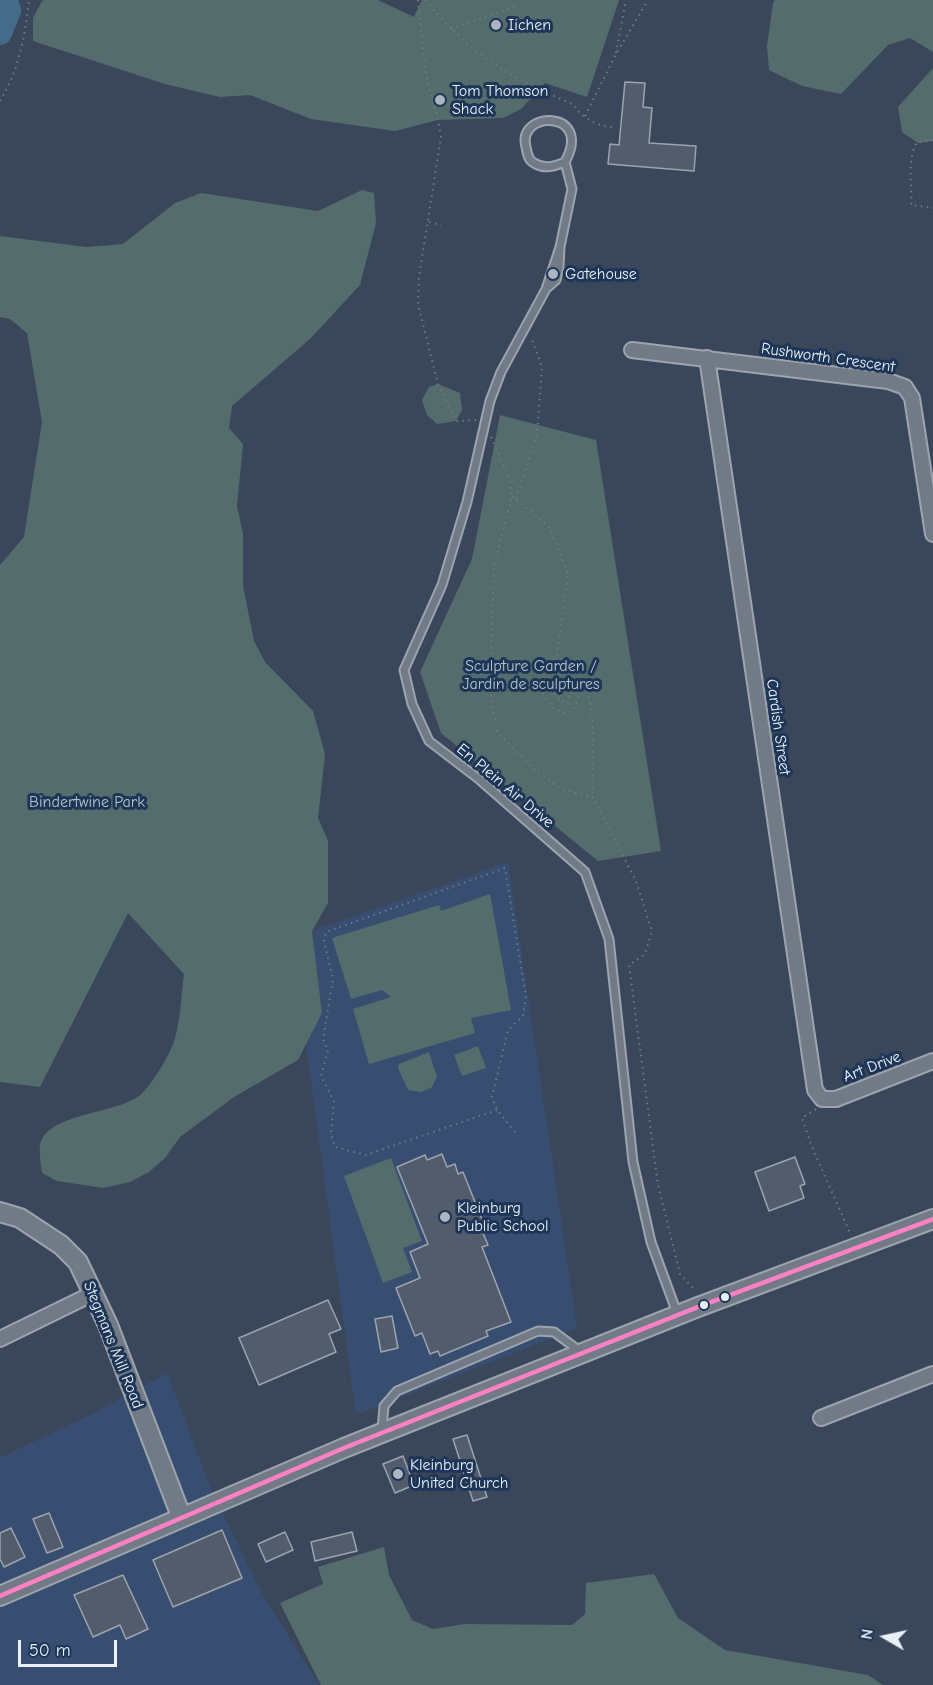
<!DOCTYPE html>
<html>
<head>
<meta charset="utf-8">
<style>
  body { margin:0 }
  #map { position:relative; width:933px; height:1685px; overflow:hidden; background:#3a475b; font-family:"Comic Neue",sans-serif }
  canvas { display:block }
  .north { position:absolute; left:855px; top:1607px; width:60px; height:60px; -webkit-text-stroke:4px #1d3557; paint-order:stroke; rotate:279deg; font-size:16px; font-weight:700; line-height:24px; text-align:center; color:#e8f1f8 }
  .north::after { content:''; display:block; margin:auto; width:21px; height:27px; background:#e8f1f8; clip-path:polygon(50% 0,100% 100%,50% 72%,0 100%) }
  .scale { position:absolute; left:18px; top:1640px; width:99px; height:27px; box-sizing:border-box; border:3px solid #e8f1f8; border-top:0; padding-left:8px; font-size:18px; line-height:21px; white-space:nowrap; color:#e8f1f8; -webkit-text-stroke:4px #1d3557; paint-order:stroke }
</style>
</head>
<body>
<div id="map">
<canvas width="933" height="1685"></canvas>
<div class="north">N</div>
<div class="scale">50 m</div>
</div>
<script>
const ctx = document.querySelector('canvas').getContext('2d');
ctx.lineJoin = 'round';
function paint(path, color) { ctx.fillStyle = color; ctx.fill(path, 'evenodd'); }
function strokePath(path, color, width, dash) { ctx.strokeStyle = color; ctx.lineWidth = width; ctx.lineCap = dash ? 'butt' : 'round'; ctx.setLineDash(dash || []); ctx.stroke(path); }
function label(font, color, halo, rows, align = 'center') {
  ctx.font = font + ' "Comic Neue",sans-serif'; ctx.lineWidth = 6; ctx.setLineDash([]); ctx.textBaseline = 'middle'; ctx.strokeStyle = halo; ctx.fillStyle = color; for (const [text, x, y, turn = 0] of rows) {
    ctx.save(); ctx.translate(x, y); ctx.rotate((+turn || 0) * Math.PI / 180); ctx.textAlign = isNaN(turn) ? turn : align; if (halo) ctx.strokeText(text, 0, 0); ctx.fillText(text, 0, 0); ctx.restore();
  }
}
paint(new Path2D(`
  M508,862L577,1328L356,1415L306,1043L322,1013L312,931Z
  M167,1373L210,1487L260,1590L319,1685H0V1458L94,1413Z`), '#384e70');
paint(new Path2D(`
  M45,0H378L414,17L422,0H619L587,97L545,83L521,109L503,118L438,120L395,131L311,119L250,95L220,97L165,84L33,41V18L42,1Z
  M775,0H933V52L910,38L888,45L841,94L802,86L769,70L767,46L773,3Z
  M933,68V141L918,143L902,132L898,107Z
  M362,190L374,193L376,223L360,285L310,339L232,406L229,428L243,444L237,506L243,534V586L254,641L265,662L313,711L325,754L318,818L328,841V903L312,931L322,1013L298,1060L234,1097L180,1137L165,1158L149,1172L130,1182L103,1188L57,1181L42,1173C41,1164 38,1149 41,1141C53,1113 114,1114 139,1096C150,1088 172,1052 175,1038C181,1018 181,995 184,974L128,913L40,1087L0,1082V565L24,537L42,422L27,333L10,319L0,317V236L86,247L123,244L175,203L201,193L318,211Z
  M438,384L460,393L462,410L456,421L437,424L427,415L422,400L429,387Z
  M500,415L596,440L661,851L598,861L441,733L420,672L472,559Z
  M490,894L511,1010L471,1018L475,1033L369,1064L353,1009L391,997L382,990L351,999L332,938L439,905L441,911Z
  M478,1046L486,1068L462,1076L454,1055Z
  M429,1052L437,1077L431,1088L421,1092L408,1090L398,1068L399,1064Z
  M391,1158L422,1241L403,1248L412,1272L383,1283L344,1176Z
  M384,1547L389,1575L412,1620L433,1629L465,1624L572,1625L585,1614L586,1583L654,1574L678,1618L725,1650L868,1675L883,1685H321L280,1603L323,1584L318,1567Z`), '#546c6c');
strokePath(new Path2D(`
  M0,33L9,11L6,0`), '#456b88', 24);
const building = new Path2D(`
  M625,82L645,83L643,107L652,108L649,143L696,146L694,171L608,164L610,144L619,145Z
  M442,1154L447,1167L455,1164L458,1174L463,1172L487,1232L483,1233L488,1245L482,1247L511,1322L486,1331L488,1336L440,1356L438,1351L430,1354L422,1333L415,1336L396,1288L420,1278L410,1252L428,1244L397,1167L425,1155L427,1160Z
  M795,1157L805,1184L800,1186L804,1198L769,1211L755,1172Z
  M328,1300L341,1329L329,1334L336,1352L259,1385L239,1338Z
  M392,1316L398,1348L381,1352L375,1319Z
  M467,1435L487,1497L473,1501L453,1439Z
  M403,1456L414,1485L395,1493L383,1464Z
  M49,1513L63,1547L47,1553L33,1519Z
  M11,1528L25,1557L4,1567L0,1559V1533Z
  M222,1530L242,1578L173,1607L153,1560Z
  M285,1532L293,1550L266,1562L258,1544Z
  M352,1532L357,1551L315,1561L311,1542Z
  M123,1575L148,1629L126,1639L120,1625L93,1637L74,1595Z`);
paint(building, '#525c6c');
strokePath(building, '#9ca4af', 1.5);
const service = new Path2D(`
  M560,247L546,289L501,372L490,401L467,502L442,585L404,670L412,704L429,741L480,780L585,872L609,939L633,1162L651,1242L677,1313
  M546,289L556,280L559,267L560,247L572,189L565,162C594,109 516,110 526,147C527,153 528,160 534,163C545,170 555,166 565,162
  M382,1430L384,1406L397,1391L538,1331L554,1332L581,1352`);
const minor = new Path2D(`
  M632,350L888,381L905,387L912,398L933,534
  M707,358L815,1090L822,1099H836L933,1061
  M0,1339L94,1293
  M821,1418L933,1374`);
const tertiary = new Path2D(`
  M0,1212L20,1218L61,1245L78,1262L108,1325L181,1516
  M0,1596L344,1448L698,1307L933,1219`);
strokePath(service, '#9ca4af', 11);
strokePath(minor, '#9ca4af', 18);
strokePath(tertiary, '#9ca4af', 22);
strokePath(new Path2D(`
  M418,0C421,24 422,48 426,72C430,94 438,114 441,137L419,277L418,304L438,384L456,421L477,420
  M425,0C470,54 507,76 570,103C575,105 576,109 580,113C589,121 601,127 613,127
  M451,29L519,5
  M616,53L626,0
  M0,101C19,70 25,36 29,0
  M585,116L615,56L648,0
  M933,140L917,142C906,162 913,183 911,205L933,208
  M429,222L441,225
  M491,437L509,477L512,496L494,566L490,690L497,732L535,770L561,789L593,797L636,881L652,931L645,954L629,965L658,1185L680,1274L693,1288
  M512,496L549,526L568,574L556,661L543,687V694L550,706L563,713L571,712L578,700V693L572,690
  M516,499L537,433L542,367L531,337
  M559,701L564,687L572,690L567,704L554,694V687L562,679C569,679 578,680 583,686C599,706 590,771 593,797
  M816,1109L802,1118L812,1147L851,1235
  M497,1110L366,1155L335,1147L331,1134L334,1101L321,1076L328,1050L323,1039L333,979L324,941L326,932L505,868L526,997L523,1016L508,1030L492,1097L497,1110L515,1132`), '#717983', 2, [1.5, 4.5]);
strokePath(service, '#727a85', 7);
strokePath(minor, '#727a85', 14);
strokePath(tertiary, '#727a85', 18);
strokePath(new Path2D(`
  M0,1596L344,1448L698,1307L933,1219`), '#ff80c5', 4.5);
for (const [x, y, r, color] of [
  [496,25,6,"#abb6c1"],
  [440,100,6,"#abb6c1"],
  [553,274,6,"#abb6c1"],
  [445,1217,6,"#abb6c1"],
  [725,1297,5,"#e8f1f8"],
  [704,1305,5,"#e8f1f8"],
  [398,1474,6,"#abb6c1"]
]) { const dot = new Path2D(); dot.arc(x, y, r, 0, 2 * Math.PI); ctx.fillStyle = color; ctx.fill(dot); strokePath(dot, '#1d3557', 2); }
label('16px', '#e8f1f8', '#1d3557', [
  ["Iichen",508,25],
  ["Tom Thomson",452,91],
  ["Shack",452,109],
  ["Gatehouse",565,274],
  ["Kleinburg",457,1208],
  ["Public School",457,1226],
  ["Kleinburg",410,1465],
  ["United Church",410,1483]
], 'left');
label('16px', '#e8f1f8', '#1d3557', [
  ["Rushworth Crescent",828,358,8],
  ["Cardish Street",778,727,82],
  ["En Plein Air Drive",505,786,40],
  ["Art Drive",872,1067,-21],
  ["Stegmans Mill Road",113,1345,68]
]);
label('16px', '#b6c5c8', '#1d3557', [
  ["Sculpture Garden /",531,666],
  ["Jardin de sculptures",531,684],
  ["Bindertwine Park",87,802]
]);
</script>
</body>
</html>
